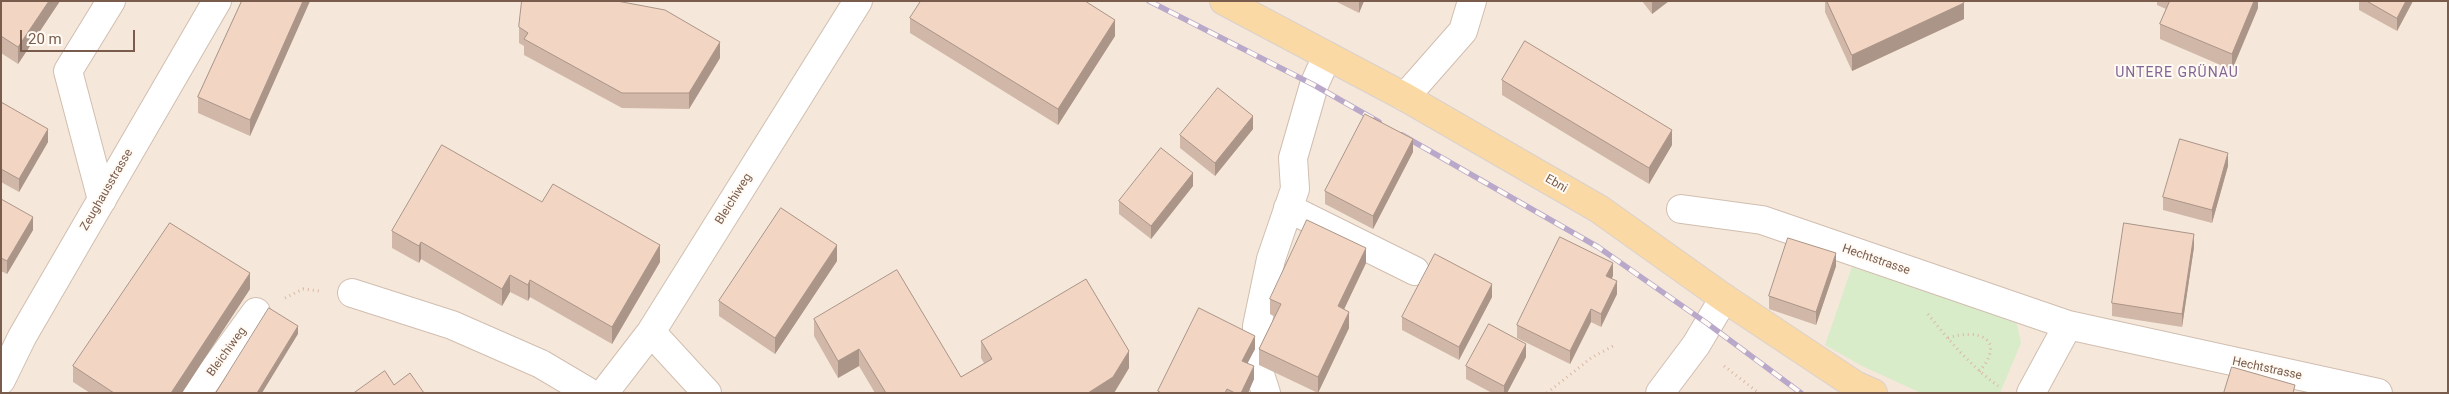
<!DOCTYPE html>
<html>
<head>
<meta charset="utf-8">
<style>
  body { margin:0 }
  #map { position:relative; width:2449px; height:394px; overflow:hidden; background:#fdf6ec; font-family:Roboto,sans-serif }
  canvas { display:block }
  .frame { position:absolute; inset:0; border:2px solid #7a5c4d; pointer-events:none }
  .scale { position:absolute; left:20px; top:30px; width:115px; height:22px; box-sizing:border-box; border:2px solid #7a5c4d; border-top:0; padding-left:6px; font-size:15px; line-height:18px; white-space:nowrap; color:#7a5c4d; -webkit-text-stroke:4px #fffaf3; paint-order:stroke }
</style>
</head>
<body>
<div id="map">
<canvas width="2449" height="394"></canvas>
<div class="frame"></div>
<div class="scale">20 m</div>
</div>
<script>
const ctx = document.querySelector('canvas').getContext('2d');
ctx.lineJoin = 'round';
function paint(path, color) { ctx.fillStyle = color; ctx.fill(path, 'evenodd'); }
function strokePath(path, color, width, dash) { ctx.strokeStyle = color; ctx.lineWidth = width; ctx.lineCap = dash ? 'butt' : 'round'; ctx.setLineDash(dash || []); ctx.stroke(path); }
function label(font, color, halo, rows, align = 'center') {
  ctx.font = font + ' Roboto,sans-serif'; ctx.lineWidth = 4; ctx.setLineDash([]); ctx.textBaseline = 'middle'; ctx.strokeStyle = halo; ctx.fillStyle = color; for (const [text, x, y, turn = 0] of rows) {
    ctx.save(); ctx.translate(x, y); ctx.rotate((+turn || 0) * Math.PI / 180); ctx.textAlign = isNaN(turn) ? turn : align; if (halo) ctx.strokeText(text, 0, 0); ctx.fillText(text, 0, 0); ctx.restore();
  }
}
paint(new Path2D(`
  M1,1H2448V393H1Z`), '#f5e8da');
paint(new Path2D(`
  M1852,267L2010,319L2017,324L2021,343L2000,393H1921L1862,366L1825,345Z`), '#d8ecc9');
const minor = new Path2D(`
  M1405,97L1463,31L1472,1
  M102,200L68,71L111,1
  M1288,208L1415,271
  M1681,209L1762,220L2068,325
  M352,293L452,325L541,364L590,393
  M651,332L707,393
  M1,380L22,337L217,1
  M197,393L256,312
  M604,393L651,332L858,1
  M1266,393L1257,365V326L1271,259L1295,189L1293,158L1314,85L1327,56
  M1660,393L1696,345L1724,298
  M2031,393L2068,325L2378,393`);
const major = new Path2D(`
  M1224,1L1405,97L1599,209L1724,298L1855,385L1873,393`);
strokePath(minor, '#d1beb0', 30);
strokePath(major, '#dad1cd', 30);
strokePath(new Path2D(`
  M285,298L303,289L319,291
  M1928,314C1949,341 1971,366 1998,386
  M1948,338C1979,328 2007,339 1979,372
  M1724,366L1759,393
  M1547,393L1591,358L1613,346`), '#d9b8a5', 3, [1, 4]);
strokePath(minor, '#fff', 28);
strokePath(major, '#fbd9a5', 28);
const rail = new Path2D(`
  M1149,1L1314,85L1379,122
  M1402,135L1598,247L1708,324L1801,393`);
strokePath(rail, '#b9a8c9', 5.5);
strokePath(rail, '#fffaf3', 4, [11]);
paint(new Path2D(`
  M1,1H60L18,64L1,53Z
  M242,1H310L250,136L198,113V97Z
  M1335,1H1364L1359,13Z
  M1642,1H1669L1652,14Z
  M1825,1H1963L1964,19L1852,71L1825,12Z
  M2157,1H2258V8L2232,70L2160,39V24L2166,9L2157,5Z
  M2359,1H2413L2397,31L2359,10Z
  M910,18L1115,36L1058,125L910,33Z
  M519,27L720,58L689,109L622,108L524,55V46L519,43Z
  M1502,80L1672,145L1649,184L1502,95Z
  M1,102L48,142L19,192L1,182Z
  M1253,129L1215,176L1180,148V135Z
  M1413,152L1373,229L1325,204V191Z
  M2228,166L2212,223L2163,210V197Z
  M1193,186L1151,239L1119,214V201Z
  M1,199L33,230L7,274L1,271Z
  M542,202L660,262L612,344L530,297L528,301L510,292L502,306L421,259L419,263L392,248V231Z
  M2194,247L2182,327L2112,316V303Z
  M837,261L775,354L719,316V301Z
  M1366,263L1344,309L1349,328L1318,393L1259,365V349L1275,317L1270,314V299Z
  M1836,266L1816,325L1769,309V296Z
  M1613,276L1611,279L1617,294L1601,327L1591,322L1570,364L1517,338V325Z
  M250,289L182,393H90L73,382V366Z
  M1492,297L1459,360L1402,330V317Z
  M814,319L961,377L984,363L981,358V341L1129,368L1114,393H875L859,366L838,378L814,336Z
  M1255,349L1247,363L1254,379L1248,393H1158V391Z
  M1526,357L1507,393H1492L1466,379V366Z`), '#d1b7a8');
paint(new Path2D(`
  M49,1H60L18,64V47Z
  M303,1H310L250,136V120Z
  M1359,1H1364L1359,13Z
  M1652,1H1669L1652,14Z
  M2254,1H2258V8L2232,70V54Z
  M2406,1H2413L2397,31V18Z
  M1964,3V19L1852,71V55Z
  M1115,20V36L1058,125V109Z
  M720,42V58L689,109V93Z
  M1253,116V129L1215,176V163Z
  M48,129V142L19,192V179Z
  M1672,130V145L1649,184V168Z
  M1413,139V152L1373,229V216Z
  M2228,153V166L2212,223V210Z
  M1193,173V186L1151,239V226Z
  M33,217V230L7,274V261Z
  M2194,234V247L2182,327V314Z
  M421,242V259L419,263V246Z
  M660,245V262L612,344V327Z
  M837,245V261L775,354V338Z
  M1366,248V263L1338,322V306Z
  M1836,253V266L1816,325V312Z
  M1613,263V276L1606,289V276Z
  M250,273V289L182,393H171Z
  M510,275V292L502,306V289Z
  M530,280V297L528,301V285Z
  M1617,281V294L1601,327V314Z
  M1492,284V297L1459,360V347Z
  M1591,309V322L1570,364V351Z
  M1349,312V328L1318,393V377Z
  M298,326V334L262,393H257Z
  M1255,336V349L1242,374V361Z
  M1526,344V357L1507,393H1504V386Z
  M859,349V366L838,378V361Z
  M1129,351V368L1114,393H1088Z
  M1254,366V379L1248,393H1241Z`), '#aa9588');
const building = new Path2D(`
  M1,1H49L18,47L1,36Z
  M242,1H303L250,120L198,97Z
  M522,1H617L665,10L720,42L689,93H622L524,39L528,33L519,27Z
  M921,1H1085L1115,20L1058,109L910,18Z
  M1827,1H1963L1964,3L1852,55Z
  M2170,1H2254L2232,54L2160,24Z
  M2367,1H2406L2397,18Z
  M1525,41L1672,130L1649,168L1502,80Z
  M1218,88L1253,116L1215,163L1180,135Z
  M1,102L48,129L19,179L1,169Z
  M1365,114L1413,139L1373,216L1325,191Z
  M2180,139L2228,153L2212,210L2163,197Z
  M442,145L542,202L553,184L660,245L612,327L530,280L528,285L510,275L502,289L421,242L419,246L392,231Z
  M1161,148L1193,173L1151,226L1119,201Z
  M1,199L33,217L7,261L1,258Z
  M781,208L837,245L775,338L719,301Z
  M1307,220L1366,248L1338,306L1349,312L1318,377L1259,349L1281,304L1270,299Z
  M170,223L250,273L171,393H114L73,366Z
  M2124,223L2194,234L2182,314L2112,303Z
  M1560,237L1613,263L1606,276L1617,281L1601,314L1591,309L1570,351L1517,325Z
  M1788,238L1836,253L1816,312L1769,296Z
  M1435,254L1492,284L1459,347L1402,317Z
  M897,270L961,377L992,359L981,341L1086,279L1129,351L1113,377L1088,393H886L859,349L838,361L814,319Z
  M269,308L298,326L257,393H216Z
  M1199,308L1255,336L1242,361L1254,366L1241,393H1235L1227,389L1225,393H1161L1158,391Z
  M1489,324L1526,344L1504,386L1466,366Z
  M2232,367L2295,385L2293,393H2224Z
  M385,371L394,385L410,373L424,393H354Z`);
paint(building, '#f3d5c3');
strokePath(building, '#aa9588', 1);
label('12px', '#7a5c4d', '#fffaf3', [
  ["Ebni",1556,184,30],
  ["Zeughausstrasse",107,190,-60],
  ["Bleichiweg",734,199,-58],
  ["Hechtstrasse",1876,260,19],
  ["Bleichiweg",227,352,-54],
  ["Hechtstrasse",2267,369,12]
]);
ctx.letterSpacing = '1px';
label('14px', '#846695', '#fffaf3', [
  ["UNTERE GRÜNAU",2177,73]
]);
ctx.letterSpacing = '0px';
</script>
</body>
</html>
